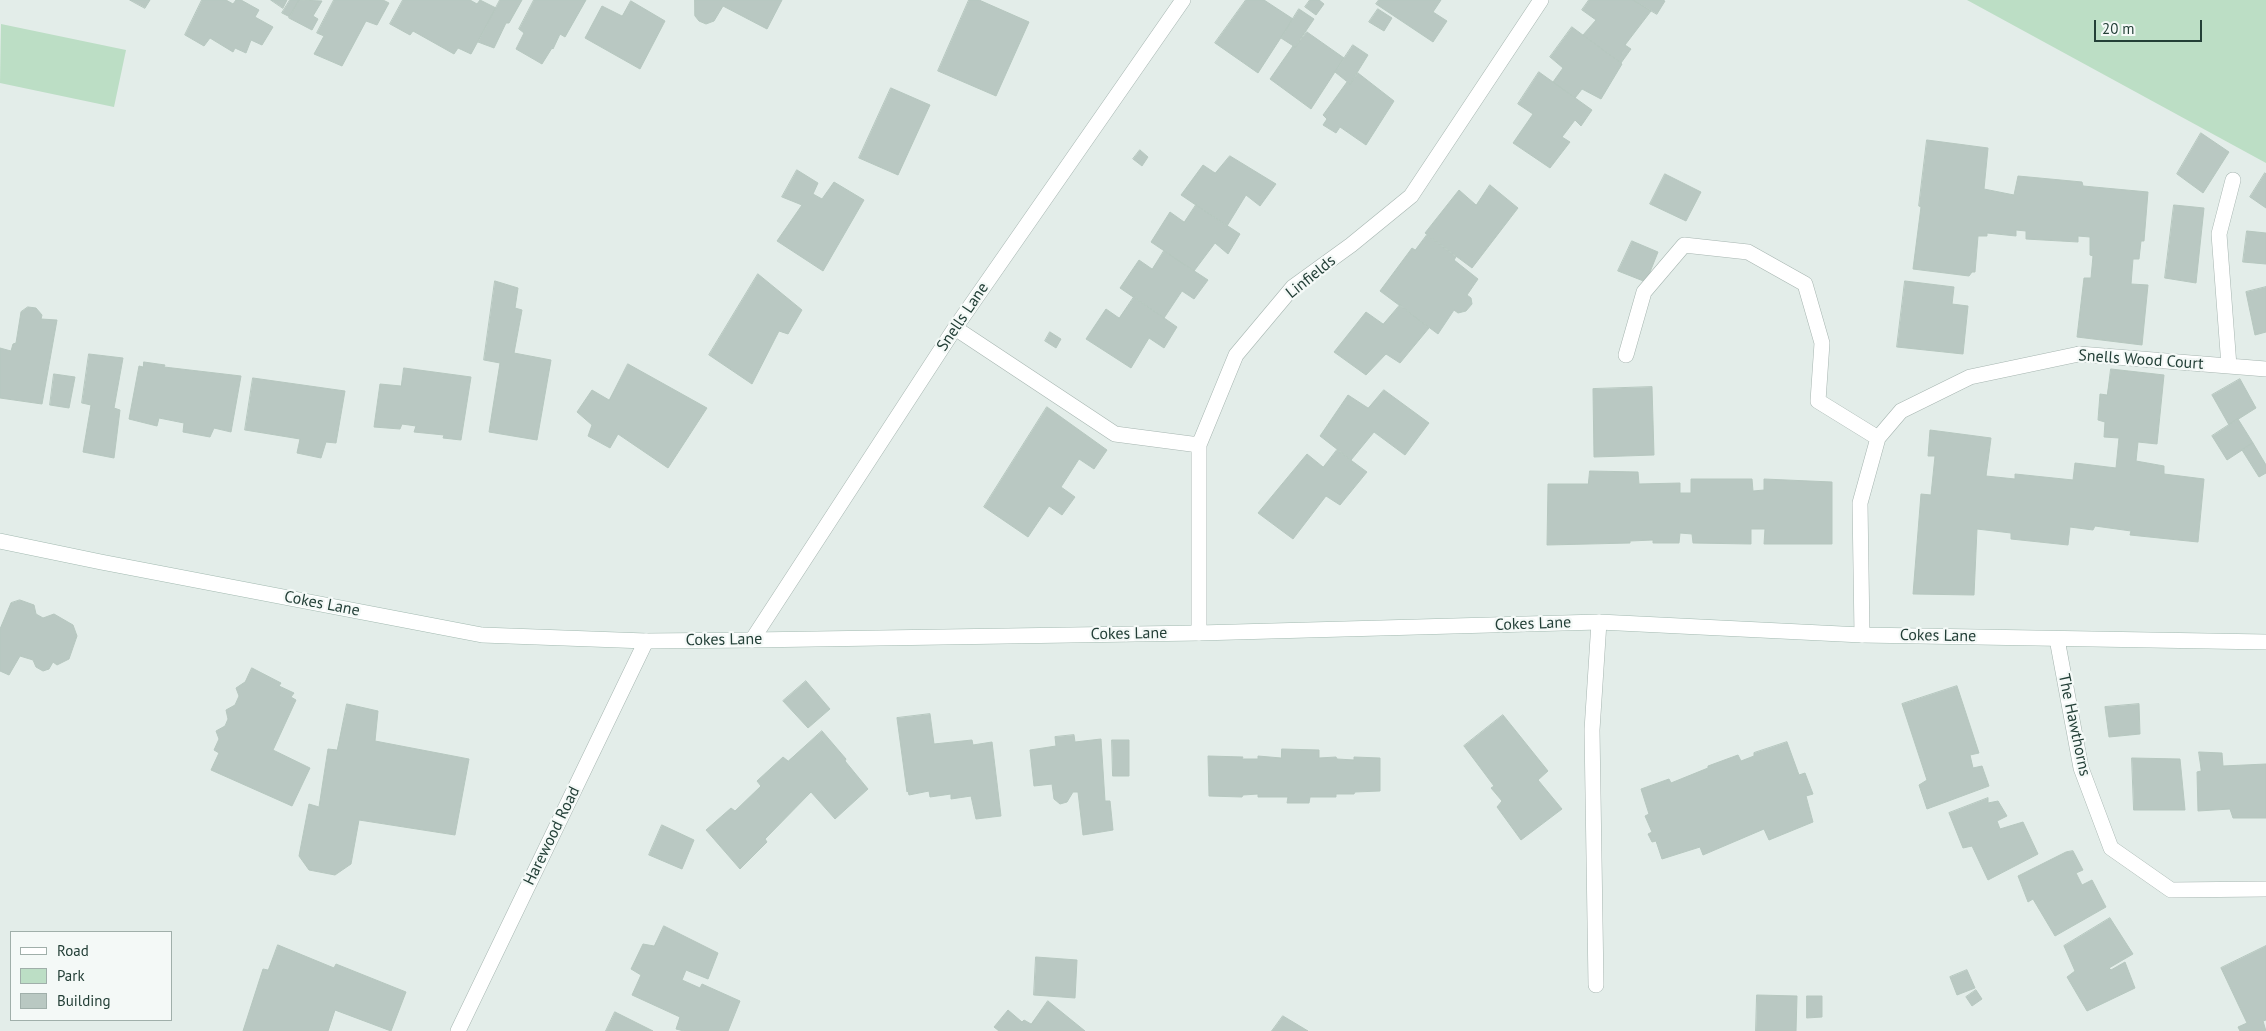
<!DOCTYPE html>
<html>
<head>
<meta charset="utf-8">
<style>
  body { margin:0 }
  #map { position:relative; width:2266px; height:1031px; overflow:hidden; background:#e3ede9; font-family:"PT Sans",sans-serif }
  canvas { display:block }
  .legend { position:absolute; left:10px; top:931px; width:162px; height:90px; box-sizing:border-box; background:#f4f9f7; border:1px solid #a0afaa; margin:0; padding:6px 9px; list-style:none; font-size:15px; color:#233f37 }
  .legend li { display:flex; align-items:center; gap:10px; height:25px }
  .legend b { width:25px; border:1px solid #a0afaa }
  .scale { position:absolute; left:2094px; top:20px; width:108px; height:22px; box-sizing:border-box; border:2px solid #233f37; border-top:0; padding-left:6px; font-size:15px; line-height:18px; white-space:nowrap; color:#233f37; -webkit-text-stroke:4px #f4f9f7; paint-order:stroke }
</style>
</head>
<body>
<div id="map">
<canvas width="2266" height="1031"></canvas>
<ul class="legend">
<li><b style="height:6px;background:#fff"></b>Road</li>
<li><b style="height:14px;background:#bcdec5"></b>Park</li>
<li><b style="height:14px;background:#b9c8c2"></b>Building</li>
</ul>
<div class="scale">20 m</div>
</div>
<script>
const ctx = document.querySelector('canvas').getContext('2d');
ctx.lineJoin = 'round';
function paint(path, color) { ctx.fillStyle = color; ctx.fill(path, 'evenodd'); }
function strokePath(path, color, width, dash) { ctx.strokeStyle = color; ctx.lineWidth = width; ctx.lineCap = dash ? 'butt' : 'round'; ctx.setLineDash(dash || []); ctx.stroke(path); }
function label(font, color, halo, rows, align = 'center') {
  ctx.font = font + ' "PT Sans",sans-serif'; ctx.lineWidth = 4.5; ctx.setLineDash([]); ctx.textBaseline = 'middle'; ctx.strokeStyle = halo; ctx.fillStyle = color; for (const [text, x, y, turn = 0] of rows) {
    ctx.save(); ctx.translate(x, y); ctx.rotate((+turn || 0) * Math.PI / 180); ctx.textAlign = isNaN(turn) ? turn : align; if (halo) ctx.strokeText(text, 0, 0); ctx.fillText(text, 0, 0); ctx.restore();
  }
}
paint(new Path2D(`
  M1967,0H2266V163Z
  M1,24L126,50L114,107L0,83Z`), '#bcdec5');
const building = new Path2D(`
  M130,0H150L145,8Z
  M202,0H226L233,4L236,0H241L259,10L255,17L273,27L262,45L251,40L246,53L235,48L233,52L210,38L204,46L185,35Z
  M271,0H287L283,8Z
  M290,0H299L290,17L282,13Z
  M299,0L322,1L313,16L318,19L312,30L289,18Z
  M334,0H383L389,3L377,25L366,21L342,66L314,54L324,36L317,33Z
  M403,0H470L477,4L480,0L496,8L471,54L458,48L454,54L413,31L410,35L390,24Z
  M500,0H522L509,23H506L494,48L478,42Z
  M534,0H586L565,37L560,34L553,49L552,48L542,64L516,49L524,33L519,29Z
  M695,0H782L767,29L723,6L714,21L706,24L699,21L695,16Z
  M969,0H979L1029,22L996,96L938,71Z
  M1246,0H1264L1293,19L1258,73L1215,43Z
  M1310,0H1319L1324,4L1316,15L1305,7Z
  M1379,0H1441L1433,12L1447,21L1433,42L1376,4Z
  M1589,0H1633L1651,11L1625,45L1631,49L1621,63L1583,35L1596,20L1582,10Z
  M1633,0H1662L1665,1L1657,14Z
  M631,1L665,21L640,69L585,38L602,6L622,16Z
  M1299,9L1314,19L1295,47L1281,38Z
  M1378,9L1392,18L1384,31L1369,22Z
  M1572,27L1622,64L1601,99L1582,89L1575,98L1553,82L1563,68L1550,57Z
  M1307,32L1344,58L1311,109L1270,79L1293,46L1295,47Z
  M1353,45L1368,55L1350,84L1335,72Z
  M1539,72L1592,110L1581,126L1575,120L1562,137L1570,142L1550,168L1513,143L1533,114L1518,104Z
  M1358,73L1394,101L1366,145L1340,127L1336,133L1323,125L1327,119L1323,115L1347,82L1350,84Z
  M891,88L930,105L898,175L859,158Z
  M2201,133L2229,152L2203,193L2177,174Z
  M1927,140L1988,148L1984,189L2014,195L2018,176L2082,182L2083,186L2148,192L2144,241H2141L2139,259H2133L2131,284L2148,285L2142,345L2077,337L2084,278H2091L2093,256L2090,255V237L2078,236V242L2026,239V231L2016,230V236L1987,233V236H1978L1975,272H1972L1969,276L1913,269L1921,207L1919,206Z
  M1140,150L1148,157L1142,166L1133,159Z
  M1230,156L1276,184L1260,206L1246,195L1227,226L1181,195L1203,165L1215,173Z
  M797,170L818,183L813,194L822,199L834,182L864,200L823,271L777,241L802,205L782,197Z
  M2265,173L2266,174V208L2250,197Z
  M1665,174L1701,192L1686,221L1650,204Z
  M1490,185L1518,208L1472,268L1425,233L1459,190L1476,205Z
  M1196,205L1240,234L1228,254L1215,243L1194,271L1151,242L1170,212L1184,222Z
  M2174,205L2204,208L2196,283L2165,278Z
  M2247,231L2266,233V264L2243,262Z
  M1427,235L1456,257L1454,260L1478,279L1467,295L1471,298L1472,304L1466,311L1458,313L1454,310L1438,334L1380,291L1412,248L1415,250Z
  M1632,241L1658,252L1646,282L1618,271Z
  M1164,251L1208,280L1194,299L1182,291L1164,318L1120,288L1139,260L1152,269Z
  M758,274L802,310L788,334L779,331L752,384L709,355Z
  M495,281L518,288L515,308L522,310L514,353L551,360L537,440L489,432L500,363L484,360Z
  M1905,281L1954,287L1952,304L1968,306L1963,354L1897,347Z
  M2266,287V332L2255,335L2246,292Z
  M1134,297L1177,327L1164,348L1149,338L1131,368L1086,339L1106,309L1119,318Z
  M1400,305L1429,328L1400,363L1386,354L1366,375L1334,352L1366,312L1383,324Z
  M28,307L36,308L42,315L41,319L57,320L42,404L0,398V348L11,351L13,344L16,343L21,312Z
  M1050,332L1061,339L1056,348L1045,341Z
  M89,354L123,358L114,408L120,410L114,458L83,452L91,405L82,403Z
  M144,362L165,365L164,367L241,376L231,432L214,428L210,437L183,432L184,423L159,418L157,426L129,419L139,366L143,367Z
  M628,364L707,408L668,468L618,434L610,448L588,436L592,425L577,412L592,390L609,400Z
  M404,368L471,377L461,440L443,438L444,435L414,432L416,426L402,424L400,429L374,427L380,384L401,386Z
  M2111,369L2164,375L2157,444L2138,442L2136,461L2164,466V474L2204,479L2198,542L2130,535L2131,531L2095,526L2093,530L2070,527L2068,545L2011,539V533L1977,529L1974,595L1913,594L1921,494L1931,495L1935,456H1928L1930,430L1991,438L1986,476L2015,479V474L2073,480L2075,463L2116,468L2119,438L2104,437L2105,422L2098,420L2100,394L2107,395Z
  M54,374L75,377L69,408L50,405Z
  M253,378L345,391L336,443L326,442L321,458L297,453L300,439L245,430Z
  M2240,379L2256,408L2229,425L2212,395Z
  M1652,387L1654,455L1594,457L1593,389Z
  M1384,390L1429,423L1405,455L1374,432L1351,460L1320,436L1348,395L1368,408Z
  M1047,407L1107,450L1094,469L1079,459L1061,487L1075,497L1062,515L1049,506L1028,537L984,507Z
  M2238,419L2253,443L2227,460L2212,436Z
  M2253,443L2266,465V473L2259,477L2242,450Z
  M1337,450L1367,472L1340,505L1326,496L1293,539L1258,513L1307,454L1323,467Z
  M1590,471L1638,472L1639,484L1680,483V493H1691V479H1752L1753,491L1764,490V479L1832,482V544H1764L1765,529H1751V544L1693,543L1692,534L1680,533L1679,543H1653V540L1630,541V543L1547,545L1548,484H1588Z
  M20,600L34,605L36,614L43,618L54,614L73,625L77,636L69,659L57,665L53,662L49,669L43,671L36,667L33,660L20,656L9,675L0,671V629L11,603Z
  M252,668L281,683L279,686L294,693L291,697L296,700L273,750L310,768L292,806L211,770L219,753L214,750L219,739L216,731L225,726L228,719L226,710L235,705L239,696L236,688L245,682Z
  M806,681L830,709L808,728L783,701Z
  M1957,686L1979,753L1970,755L1973,768L1982,766L1989,786L1927,809L1919,785L1927,780L1902,704Z
  M347,704L378,711L375,741L469,759L455,835L359,820L351,864L335,875L309,870L299,856L309,804L319,807L328,749L337,750Z
  M2139,704L2140,734L2109,737L2105,707Z
  M930,714L934,744L972,740L973,745L992,742L1001,816L976,819L971,796L951,799V794L930,797L929,791L909,795L908,791L907,792L897,718Z
  M1503,715L1548,771L1538,780L1562,809L1521,840L1497,807L1502,801L1491,788L1494,786L1464,746Z
  M822,731L846,759L845,761L868,789L835,819L811,792L765,839L767,842L740,869L706,830L731,808L735,811L761,786L757,781L783,757L788,761Z
  M1074,735L1075,742L1101,739L1105,801H1110L1113,830L1083,835L1078,792H1073L1067,802L1060,804L1054,799L1052,784L1034,786L1030,750L1056,746L1055,737Z
  M1112,740H1129V776H1113Z
  M1787,742L1799,775L1805,773L1813,794L1806,796L1813,822L1769,840L1764,829L1703,855L1700,847L1662,859L1656,841L1652,842L1648,834L1652,832L1645,816L1649,814L1641,789L1669,779L1671,783L1708,768V766L1738,755L1741,761L1754,756V753Z
  M1282,749L1319,750V758L1336,757L1337,759L1354,760V757L1380,758V791L1355,792L1354,794H1336V797H1310L1309,803H1287L1288,797H1258V794L1243,795L1242,797L1209,796L1208,756L1243,757L1242,759H1258V756L1281,758Z
  M2199,752L2222,753L2223,766L2266,764V818H2233L2230,809L2198,811L2197,772L2201,771Z
  M2132,758L2180,759L2185,810H2134Z
  M1988,798V803L1998,801L2007,816L1997,821L2000,829L2023,822L2038,854L1988,880L1972,846L1963,848L1949,813Z
  M662,825L694,840L682,869L649,855Z
  M2073,851L2083,870L2076,873L2082,885L2092,880L2106,907L2055,936L2033,899L2028,902L2018,876L2066,852Z
  M2110,918L2133,954L2109,968L2111,970L2125,962L2135,988L2087,1011L2067,977L2075,971L2064,946Z
  M664,926L718,953L708,979L686,970L682,980L700,988L702,984L740,1001L728,1031H684L676,1029L680,1017L632,995L641,975L631,969L643,944L654,946Z
  M278,945L334,968L336,964L406,992L391,1031L335,1010L328,1031H243L263,969L268,970Z
  M2266,946V1020L2263,1021L2266,1031H2240L2238,1027L2247,1023L2221,968Z
  M1036,957L1077,960L1075,998L1034,995Z
  M1967,970L1975,988L1957,995L1950,977Z
  M1976,990L1982,999L1972,1006L1966,997Z
  M1757,995L1797,996L1796,1031H1756Z
  M1807,996H1822V1017L1807,1018Z
  M1048,1001L1085,1031H999L994,1027L1008,1010L1022,1022L1024,1020L1031,1024Z
  M615,1012L653,1031H606Z
  M1283,1016L1308,1031H1272Z`);
paint(building, '#b9c8c2');
strokePath(building, '#b6c7bf', 1);
const service = new Path2D(`
  M2079,354L2266,369
  M2229,366L2219,234L2233,180
  M1596,985L1592,730L1599,622`);
const minor = new Path2D(`
  M955,328L1115,434L1199,445
  M1626,355L1644,292L1684,245L1748,252L1805,284L1822,343L1818,401L1878,438
  M1199,633V445L1236,355L1293,287L1351,245L1411,196L1541,0
  M1862,635L1860,503L1878,438L1901,411L1970,377L2079,354
  M2057,639L2081,768L2111,848L2171,890L2266,889
  M752,640L955,328L1183,0
  M458,1031L646,641`);
const secondary = new Path2D(`
  M0,541L101,562L482,635L646,641L752,640L1199,633L1599,622L1862,635L2266,642`);
strokePath(service, '#a6b5b0', 16);
strokePath(minor, '#a6b5b0', 16);
strokePath(secondary, '#a2b9b0', 16);
strokePath(service, '#fff', 15);
strokePath(minor, '#fff', 15);
strokePath(secondary, '#fff', 15);
label('16px', '#233f37', '#f4f9f7', [
  ["Linfields",1311,277,-39],
  ["Snells Lane",963,317,-56],
  ["Snells Wood Court",2141,360,4],
  ["Cokes Lane",322,604,11],
  ["Cokes Lane",1533,624,-2],
  ["Cokes Lane",1129,634,-1],
  ["Cokes Lane",1938,636,1],
  ["Cokes Lane",724,640,-1],
  ["The Hawthorns",2074,725,78],
  ["Harewood Road",552,836,-64]
]);
</script>
</body>
</html>
